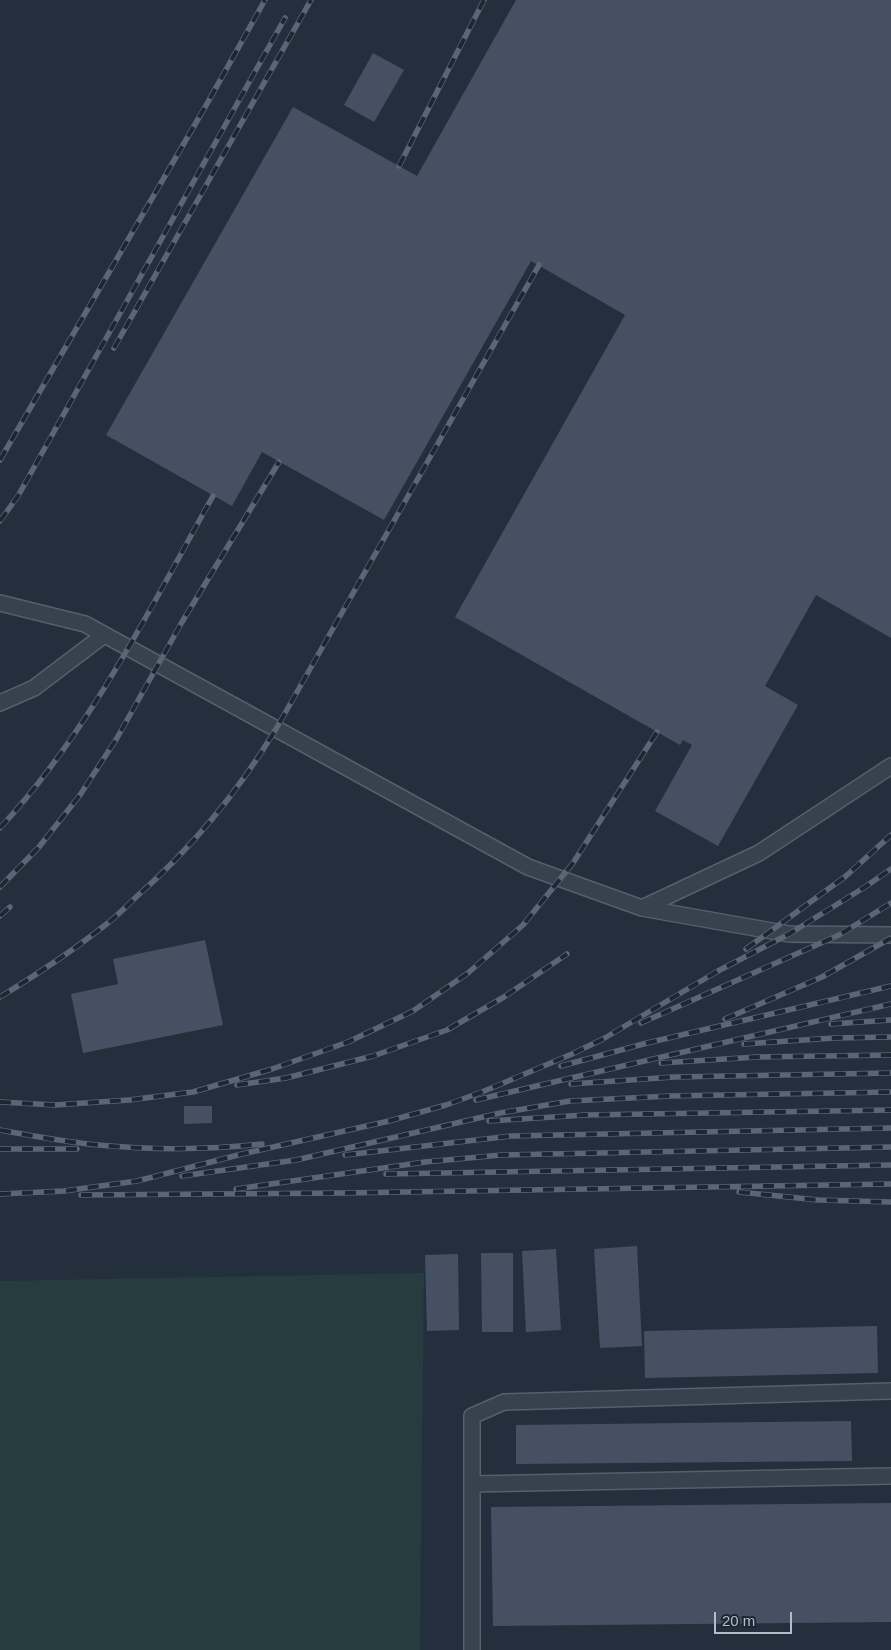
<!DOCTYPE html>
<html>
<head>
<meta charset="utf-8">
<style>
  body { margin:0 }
  #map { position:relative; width:891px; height:1650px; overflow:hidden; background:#242f3e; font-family:Arial,sans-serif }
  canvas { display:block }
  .scale { position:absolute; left:714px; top:1612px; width:78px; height:22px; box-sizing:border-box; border:2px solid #b4bcc9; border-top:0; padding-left:6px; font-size:15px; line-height:18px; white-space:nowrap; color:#b4bcc9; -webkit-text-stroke:4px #1d2633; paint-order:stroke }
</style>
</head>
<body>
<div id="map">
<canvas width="891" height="1650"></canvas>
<div class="scale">20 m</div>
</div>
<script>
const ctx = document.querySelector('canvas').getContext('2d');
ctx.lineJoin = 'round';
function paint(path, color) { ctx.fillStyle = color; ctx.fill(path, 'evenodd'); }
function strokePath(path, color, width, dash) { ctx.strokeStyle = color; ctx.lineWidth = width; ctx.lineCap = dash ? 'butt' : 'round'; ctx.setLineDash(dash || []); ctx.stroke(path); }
paint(new Path2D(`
  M424,1273L420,1650H0V1281Z`), '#263c3f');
paint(new Path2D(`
  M516,0H891V638L816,595L765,686L798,705L718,846L655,811L692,745L683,740L680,745L455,617L625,315L531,261L384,520L262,452L232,506L106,435L293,107L417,176Z
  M373,53L404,70L374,122L344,105Z
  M205,940L223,1025L83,1053L71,994L118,984L113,959Z
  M184,1106H212V1123L184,1124Z
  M637,1246L642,1346L600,1348L594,1249Z
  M556,1249L561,1330L526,1332L522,1251Z
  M481,1253H513V1332H482Z
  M458,1254L459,1330L427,1331L425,1255Z
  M877,1326L878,1373L645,1378L644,1331Z
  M851,1421L852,1461L516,1464V1425Z
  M891,1503V1622L493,1626L491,1507Z`), '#455162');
const lane = new Path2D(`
  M0,603L85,624L528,867L642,908
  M0,703L34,688L104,635
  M891,766L759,853L642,908L789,934L891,935
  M472,1484L891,1476
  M472,1650V1416L504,1402L891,1391`);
strokePath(lane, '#565f6c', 18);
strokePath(lane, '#38414e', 15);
const rail = new Path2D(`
  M399,166L484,0
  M114,348L311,0
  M0,460L208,102L265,0
  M0,521L18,496L285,18
  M0,828C90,731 149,610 213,496
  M0,887L39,847L80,795L117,738L182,622L279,462
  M0,916L10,907
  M746,949L846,876L891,835
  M0,997C36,975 71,952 104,926C115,918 125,908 135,898C191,849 238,792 276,729L539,265
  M725,1019L822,977L891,938
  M641,1023L839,935L891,903
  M831,1024L891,1020
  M744,1044L834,1038L891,1037
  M661,1063L757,1057L891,1055
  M561,1066L647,1043L891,986
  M571,1084L674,1077L891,1073
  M237,1085L286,1078L373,1056L447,1030L504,997L567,954
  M476,1100L891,1004
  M0,1102L55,1105L129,1100L193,1092L272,1069L348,1042L413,1011L468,973L523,925L573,863L657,732
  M489,1121L585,1115L891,1110
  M0,1130C33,1136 65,1142 98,1145C152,1150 207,1150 262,1144
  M0,1149H77
  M345,1155L511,1136L891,1128
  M386,1174L891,1165
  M182,1176L296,1160L500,1113L570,1101L670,1096L891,1092
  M236,1189L425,1162L501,1155L891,1147
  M739,1192L818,1200L891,1202
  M0,1194L64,1191L137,1181L242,1154L389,1121L446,1105L482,1092L572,1054L603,1039L718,971L789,934L865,887L891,869
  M81,1195L344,1193L891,1184`);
strokePath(rail, '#5a6575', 5.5);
strokePath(rail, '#1d2633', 4, [11]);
</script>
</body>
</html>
